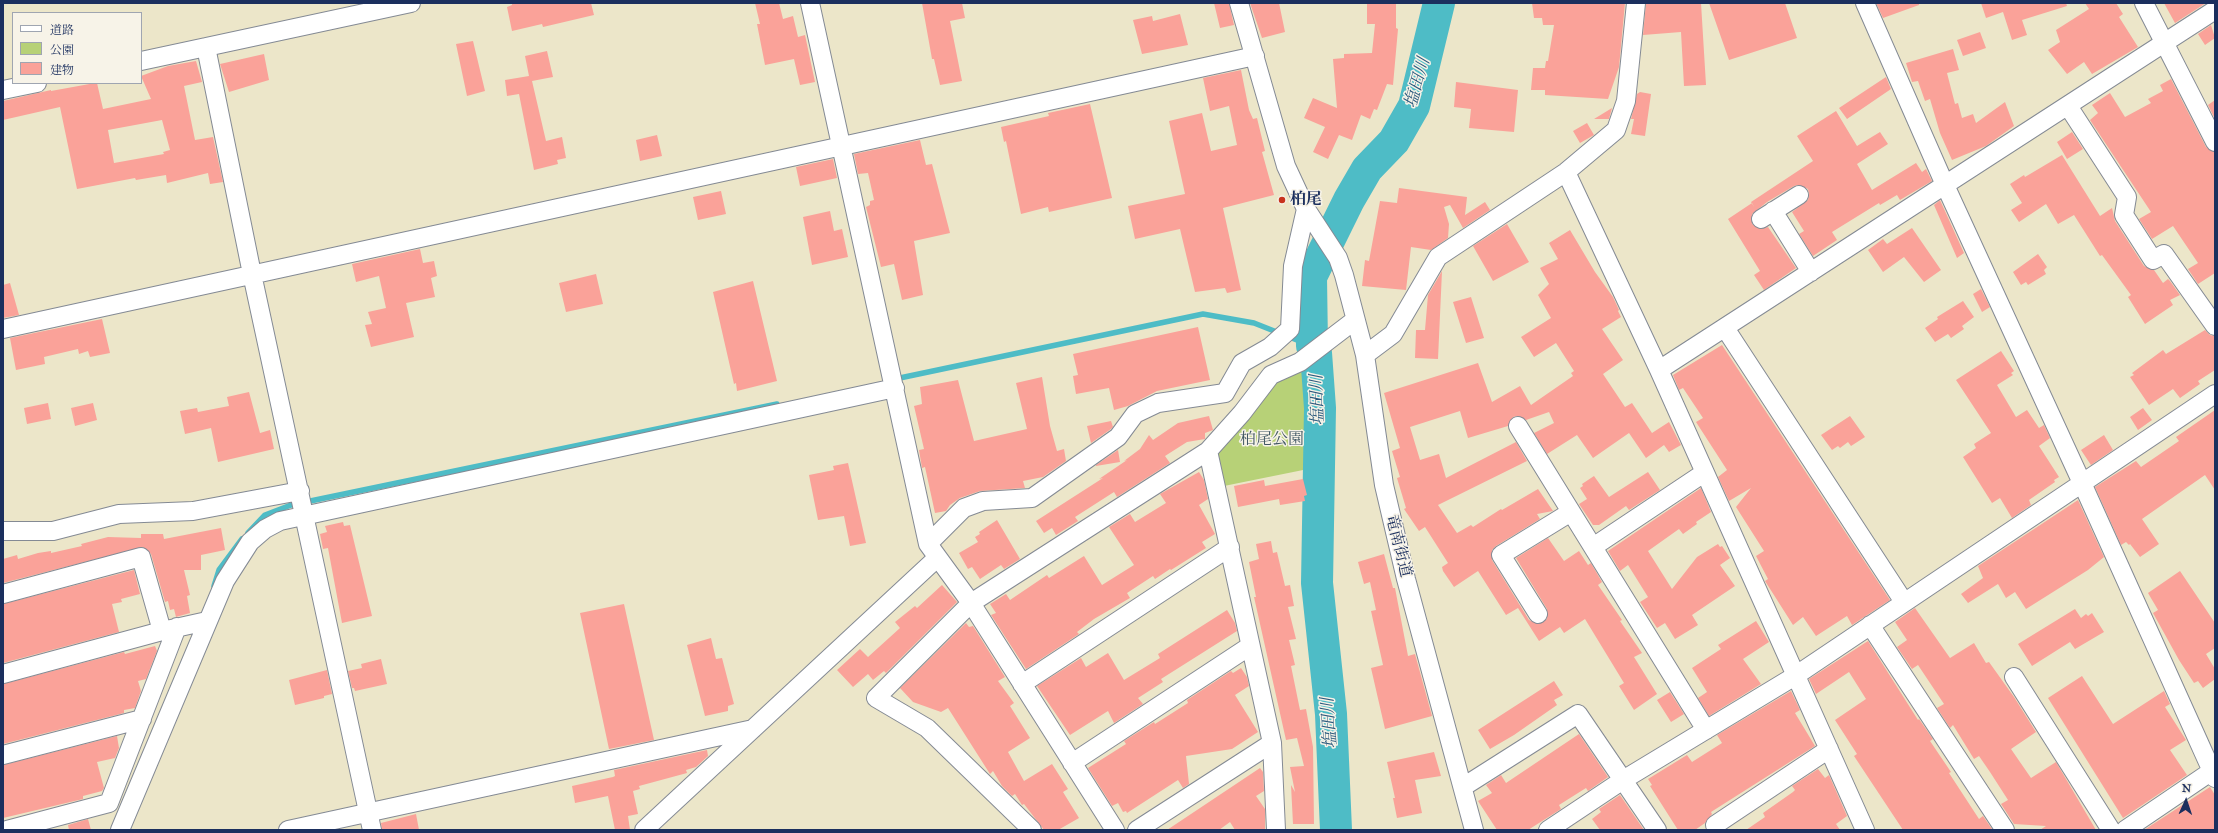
<!DOCTYPE html>
<html>
<head>
<meta charset="utf-8">
<style>
  body { margin:0 }
  #map { position:relative; width:2218px; height:833px; overflow:hidden; background:#ece6c9; font-family:"IM FELL Great Primer","Noto Serif JP",serif }
  canvas { display:block }
  .frame { position:absolute; inset:0; border:4px solid #1b2f5e; pointer-events:none }
  .legend { position:absolute; left:12px; top:12px; width:130px; height:72px; box-sizing:border-box; background:#f7f3e8; border:1px solid #9fa5b1; margin:0; padding:5px 7px; list-style:none; font-size:12px; color:#1b2f5e }
  .legend li { display:flex; align-items:center; gap:8px; height:20px }
  .legend b { width:20px; border:1px solid #9fa5b1 }
  .north { position:absolute; left:2166px; top:781px; width:40px; height:40px; -webkit-text-stroke:3px #f7f3e8; paint-order:stroke; rotate:3deg; font-size:11px; font-weight:700; line-height:16px; text-align:center; color:#1b2f5e }
  .north::after { content:''; display:block; margin:auto; width:14px; height:18px; background:#1b2f5e; clip-path:polygon(50% 0,100% 100%,50% 72%,0 100%) }
</style>
</head>
<body>
<div id="map">
<canvas width="2218" height="833"></canvas>
<div class="frame"></div>
<ul class="legend">
<li><b style="height:5px;background:#fff"></b>道路</li>
<li><b style="height:11px;background:#b7d177"></b>公園</li>
<li><b style="height:11px;background:#faa299"></b>建物</li>
</ul>
<div class="north">N</div>
</div>
<script>
const ctx = document.querySelector('canvas').getContext('2d');
ctx.lineJoin = 'round';
function paint(path, color) { ctx.fillStyle = color; ctx.fill(path, 'evenodd'); }
function strokePath(path, color, width, dash) { ctx.strokeStyle = color; ctx.lineWidth = width; ctx.lineCap = dash ? 'butt' : 'round'; ctx.setLineDash(dash || []); ctx.stroke(path); }
function label(font, color, halo, rows, align = 'center') {
  ctx.font = font + ' "IM FELL Great Primer","Noto Serif JP",serif'; ctx.lineWidth = 3; ctx.setLineDash([]); ctx.textBaseline = 'middle'; ctx.strokeStyle = halo; ctx.fillStyle = color; for (const [text, x, y, turn = 0] of rows) {
    ctx.save(); ctx.translate(x, y); ctx.rotate((+turn || 0) * Math.PI / 180); ctx.textAlign = isNaN(turn) ? turn : align; if (halo) ctx.strokeText(text, 0, 0); ctx.fillText(text, 0, 0); ctx.restore();
  }
}
paint(new Path2D(`
  M1309,367L1308,469L1224,486L1215,453L1274,380Z`), '#b7d177');
strokePath(new Path2D(`
  M895,379L1203,314L1254,323L1312,346
  M248,533L265,515L291,505L777,404
  M214,586L219,570L242,539`), '#4ebcc6', 5.5);
strokePath(new Path2D(`
  M1336,830L1331,714L1317,583L1320,408L1316,353L1312,346L1311,277L1349,200L1367,169L1394,141L1414,106L1439,3`), '#4ebcc6', 32);
paint(new Path2D(`
  M512,3H591L594,15L543,27L542,24L512,31L507,7L512,5Z
  M755,3H779L783,19L793,16L798,37L805,35L815,82L800,85L794,59L765,65L757,24H760Z
  M922,3H962L965,18L950,21L962,81L940,85L934,59H932Z
  M1214,3H1229L1234,25L1220,28Z
  M1250,3H1279L1285,32L1262,38Z
  M1367,3H1396V28L1398,29L1393,85L1387,84L1377,110L1374,109L1370,119L1361,115L1352,140L1339,135L1328,159L1313,152L1325,127L1304,118L1313,98L1337,108L1333,59L1344,58V54L1372,53L1375,24H1367Z
  M1532,3H1625L1619,67L1608,99L1545,95V90H1531L1533,68H1545L1546,61H1548L1554,25H1543L1542,18H1534Z
  M1646,3H1701L1706,85L1684,86L1681,32L1643,35Z
  M1709,3H1785L1797,38L1729,60Z
  M1876,3H1919V5L1883,18Z
  M1981,3H2066L2067,6L2022,20L2027,35L2012,40L2003,12L1986,18Z
  M2085,3H2116L2123,14L2119,17L2138,47L2092,74L2084,62L2067,74L2048,50L2060,42L2056,30L2089,9Z
  M2164,3H2206L2175,23Z
  M1180,14L1188,45L1142,54L1133,20L1152,16L1153,21Z
  M2211,25L2215,38L2205,45L2198,34Z
  M1980,32L1986,48L1963,56L1957,40Z
  M473,41L485,91L467,96L456,44Z
  M1953,49L1959,70L1947,73L1955,104L1958,103L1962,118L1973,114L1976,123L2005,102L2014,126L1986,146L1952,160L1940,133L1930,99L1925,101L1918,81L1912,82L1906,63Z
  M547,51L553,77L532,81L546,141L562,137L566,158L557,160L558,164L534,170L519,94L507,96L505,80L529,76L525,56Z
  M264,54L269,80L229,92L220,64Z
  M196,61L202,82L184,86L195,140L213,137L223,182L210,184L208,173L167,183L166,175L136,180L135,178L77,189L60,107L3,120V101L51,90V91L95,83H97L103,109L151,99L141,76L168,66ZM162,120L170,150L163,152L164,154L114,163L108,130Z
  M1241,70L1249,110L1253,119L1257,118L1265,151L1262,152L1274,195L1223,208L1241,290L1227,293L1225,288L1195,292L1180,229L1135,239L1128,206L1185,194L1169,121L1202,113L1211,151L1237,145L1229,106L1210,111L1203,78Z
  M1886,77L1891,89L1847,119L1839,108Z
  M2171,79L2206,147L2215,152V273L2198,284L2188,269L2198,263L2173,226L2152,239L2139,219L2151,212L2090,120L2098,113L2092,105L2110,93L2125,117L2151,103L2148,99L2163,91L2160,85Z
  M1456,82L1518,90L1514,132L1469,128L1471,109L1454,107Z
  M1640,92L1651,94L1645,136L1631,134L1634,119H1631L1637,94Z
  M2215,100V119L2208,105Z
  M1090,104L1112,198L1049,212L1048,207L1021,214L1006,141L1004,142L1001,127L1049,116L1048,113Z
  M1612,108L1609,119H1594Z
  M1836,111L1857,146L1880,132L1888,144L1857,164L1872,190L1916,163L1922,172L1926,169L1932,181L1900,200L1897,195L1880,205L1879,203L1832,232L1837,240L1813,256L1799,234L1804,231L1792,212L1808,200L1809,194L1808,189L1799,185L1794,186L1767,202L1752,214V224L1761,229L1768,227L1796,268L1764,290L1754,275L1760,271L1728,219L1752,203L1754,207L1751,202L1813,161L1797,136Z
  M1587,123L1594,135L1580,143L1573,131Z
  M2072,132L2083,149L2067,159L2057,142Z
  M657,135L662,156L640,161L636,140Z
  M920,140L926,165L932,164L950,233L914,241L923,295L902,300L894,264L881,267L866,207L870,205V201L874,200L868,173L858,174L854,154Z
  M2062,155L2100,216L2112,208L2115,221L2144,266L2154,270L2163,283L2168,279L2170,281L2180,295L2170,300L2173,305L2145,324L2128,297L2131,295L2102,255L2100,256L2074,215L2058,224L2046,204L2019,222L2011,210L2022,203L2010,184L2024,175L2025,177Z
  M833,159L837,178L800,186L796,167Z
  M1399,188L1467,197L1465,215L1485,202L1490,210L1463,228L1450,205L1444,207L1449,224L1448,238L1431,250L1411,247L1406,290L1362,286L1365,260L1369,261L1380,201L1397,203Z
  M721,191L726,214L698,220L693,197Z
  M1940,200L1964,253L1957,258L1934,205Z
  M830,211L834,231L842,229L848,257L812,265L803,217Z
  M1507,224L1529,262L1493,281L1473,246Z
  M1912,228L1941,270L1924,282L1904,257L1883,272L1868,250L1883,239L1887,244Z
  M1570,230L1595,272L1613,297L1619,310L1618,311L1621,317L1602,329L1623,360L1603,374L1625,407L1632,403L1652,433L1669,422L1681,445L1669,452L1664,445L1646,458L1629,433L1593,458L1577,435L1547,454L1534,433L1554,423L1549,412L1526,420L1518,416L1513,417L1508,426L1468,438L1460,411L1410,427L1420,460L1439,454L1446,478L1516,442L1527,461L1438,505L1457,533L1471,525L1473,527L1501,509L1502,510L1538,489L1553,511L1537,514L1540,519L1496,546L1492,550V560L1529,620L1538,624L1547,619V609L1516,558L1548,538L1564,561L1579,551L1588,565L1591,563L1602,582L1598,585L1622,620L1620,621L1642,653L1634,657L1657,694L1634,710L1619,686L1624,683L1585,619L1564,633L1560,627L1539,641L1518,608L1506,615L1478,571L1454,587L1443,571L1442,567L1448,563L1425,527L1419,531L1404,509L1406,508L1397,478L1400,477L1392,451L1400,448L1384,393L1478,363L1492,402L1520,386L1531,405L1573,376L1571,373L1574,371L1556,343L1534,357L1521,337L1551,318L1538,295L1549,284L1540,268L1558,259L1549,243Z
  M420,249L423,263L434,261L437,276L431,278L435,297L406,303L414,337L371,347L365,325L372,324L368,312L386,308L379,276L356,282L352,264Z
  M2038,254L2047,267L2044,270L2046,274L2028,285L2026,282L2021,285L2013,272Z
  M1442,271L1438,359L1415,358L1416,330H1425L1428,295Z
  M596,274L603,304L566,312L559,283Z
  M753,281L777,381L737,391L736,383L734,384L713,292Z
  M10,283L19,315L3,318V285Z
  M1981,289L1990,307L1982,312L1973,294Z
  M1471,297L1484,338L1466,343L1453,302Z
  M1963,301L1974,317L1962,326L1964,329L1951,338L1948,334L1935,342L1925,328L1938,319L1937,317Z
  M102,319L110,353L90,357L88,351L79,354L78,349L44,357L45,364L16,370L10,338Z
  M1198,327L1210,380L1157,391L1128,406L1114,410L1109,388L1076,394L1073,376L1078,375L1073,354Z
  M2205,330L2210,335L2215,336V370L2198,381L2200,384L2180,398L2173,389L2149,405L2130,377L2134,375L2132,373L2163,350L2166,354Z
  M1722,345L1890,600L1852,625L1847,616L1816,636L1803,617L1793,625L1765,581L1768,579L1756,556L1764,551L1736,507L1751,488L1729,501L1718,477L1727,470L1696,422L1703,418L1683,388L1679,390L1673,375Z
  M2001,351L2014,371L2011,373L2013,375L1997,385L2016,417L2027,410L2039,428L2044,425L2050,438L2039,446L2059,477L2054,480L2055,482L2029,500L2031,505L2012,518L2000,498L1992,503L1963,457L1976,448L1974,444L1991,433L1956,380Z
  M1042,377L1050,426L1057,451L1064,449L1066,461L1043,477L1023,481L1025,488L980,491L960,498L950,505L946,511L935,513L925,467L922,468L919,450L924,449L914,406L922,404L920,387L958,380L974,441L1027,429L1016,383Z
  M249,392L260,433L270,430L274,449L218,462L211,428L185,434L180,411L197,408L198,412L229,406L227,397Z
  M48,403L51,419L27,424L24,408Z
  M93,403L97,420L75,426L71,408Z
  M2143,408L2152,420L2138,430L2130,417Z
  M2215,410V490L2205,475L2142,519L2159,544L2140,557L2130,544L2129,545L2126,542L2121,545L2095,487L2136,461L2141,467L2179,441L2176,437Z
  M1209,416L1213,430L1205,433V439L1187,442L1165,456L1170,463L1117,497L1114,492L1075,517L1078,521L1056,535L1052,528L1044,533L1036,521L1103,478L1099,479L1127,460L1124,461L1140,449L1149,435L1153,440L1178,423Z
  M1850,416L1865,437L1851,446L1848,442L1840,448L1838,446L1832,450L1821,435Z
  M1111,421L1113,427L1111,429L1091,443L1087,426Z
  M2104,435L2113,450L2091,465L2081,450Z
  M1118,450L1120,462L1096,466V465Z
  M848,463L866,543L850,546L844,516L818,520L809,475L834,470L833,466Z
  M1199,472L1204,480L1208,499L1199,505L1215,534L1202,542L1206,548L1171,570L1170,569L1155,579L1153,576L1127,593L1130,598L1094,619L1077,632L1079,634L1026,669L991,615L996,613L990,604L1006,594L1010,600L1047,575L1049,578L1084,556L1102,585L1134,565L1109,527L1130,514L1135,522L1166,503L1160,494Z
  M1648,472L1660,490L1629,510L1626,506L1599,525H1593L1579,504L1587,499L1580,488L1583,486L1582,484L1594,476L1609,497Z
  M1303,479L1307,495L1304,496L1305,501L1280,505L1279,499L1238,507L1234,486L1264,480L1265,486Z
  M1701,488L1711,512L1696,522L1697,524L1683,534L1679,529L1648,551L1672,589L1697,557L1718,544L1720,547L1722,546L1730,558L1720,565L1735,586L1692,615L1698,625L1675,639L1665,623L1657,628L1640,602L1648,597L1628,565L1620,571L1608,551Z
  M2078,500L2104,557L2088,570L2026,609L2015,592L2006,598L1998,584L1968,603L1961,594L1983,578L1978,566Z
  M997,520L1020,559L1004,569L1001,565L980,579L972,567L968,569L959,553L978,542L975,537L980,534L979,532Z
  M343,522L344,526L350,525L372,616L342,623L328,548L323,549L320,534L327,532L325,526Z
  M221,528L225,550L201,555V570H184L190,595L187,596L190,613L176,617L174,609L170,610L168,601L165,602L151,554L143,547L3,583V559L17,555L18,559L38,553L51,551V553L82,546L81,544L108,537L141,538V534H163L164,539Z
  M1271,541L1273,553L1277,552L1285,586L1290,585L1294,606L1288,607L1296,639L1289,640L1295,665L1291,666L1300,710L1306,709L1313,747L1314,824H1293L1291,785L1295,792L1290,767L1304,766L1297,738L1286,740L1254,597H1256L1249,562L1259,559L1256,544Z
  M1384,554L1393,588H1395L1408,656L1415,654L1432,716L1385,729L1371,668L1383,665L1371,611L1376,610L1370,582L1364,584L1358,562Z
  M134,570L140,594L121,599L122,602L112,604L119,632L3,663V604Z
  M2180,571L2215,623V648L2206,654L2215,669V679L2203,688L2198,681L2194,683L2179,660L2153,613L2158,610L2148,593Z
  M942,585L957,602L886,673L884,671L873,680L868,674L853,687L837,670L860,649L868,657L900,628L895,622L915,606L917,608Z
  M624,604L654,740L609,749L580,613Z
  M1915,608L1950,658L1974,643L1986,663L1989,662L2014,697L2036,732L2011,749L2031,778L2056,762L2096,830H2040L2046,826L2014,824L2001,804L2008,800L1990,772L1979,756L1974,759L1953,725L1950,728L1937,708L1944,704L1918,665L1912,669L1897,647L1907,640L1895,622Z
  M2075,609L2081,618L2086,614L2088,616L2092,613L2104,632L2075,649L2070,642L2032,666L2018,644Z
  M1227,610L1235,623L1237,631L1161,679L1163,682L1138,698L1143,704L1114,723L1108,711L1070,735L1039,689L1037,686L1081,658L1086,667L1108,653L1124,680L1160,658L1158,654Z
  M1756,621L1769,642L1743,659L1761,684L1709,716L1698,698L1707,692L1692,668L1721,649L1718,645Z
  M966,623L969,627L973,626L1005,677L998,681L1014,703L1010,706L1030,738L1008,752L1024,781L1052,764L1068,789L1063,792L1079,818L1058,830H1044L1024,804L1022,805L1015,794L1012,796L1002,786L993,771L990,774L948,708L941,712L913,702L900,688Z
  M711,638L716,659L722,658L734,704L728,706V711L705,716L687,645Z
  M1868,641L1918,720L1919,719L1933,739L1930,741L1951,772L1949,773L1979,819L1983,816L1992,829L1990,830H1903L1854,756L1857,754L1835,720L1866,699L1849,672L1816,694L1809,679Z
  M155,646L157,651L146,679L138,681L141,691L135,708L124,710V713L3,744V684L124,652L125,654Z
  M381,659L387,684L355,691L354,688H352L348,671L362,668L361,664Z
  M1241,668L1247,677L1249,686L1235,695L1258,732L1232,749L1186,756L1189,784L1183,788L1178,780L1127,813L1126,811L1123,812L1118,803L1112,806L1088,768L1126,744L1124,741L1154,722L1155,724L1188,703L1187,700L1231,671L1233,673Z
  M327,670L332,694L324,696V698L295,705L289,680Z
  M2082,676L2113,724L2164,691L2170,704L2165,707L2186,740L2170,750L2187,775L2123,818L2048,698Z
  M1554,681L1563,695L1554,700L1557,705L1514,735L1490,749L1478,730Z
  M1791,691L1800,710L1795,713L1815,746L1711,812L1712,814L1705,823L1695,830H1678L1650,786L1652,785L1648,779L1687,755L1692,762L1722,743L1717,735Z
  M1670,692L1684,714L1671,722L1657,700Z
  M1579,734L1608,777L1588,791L1586,788L1559,805L1561,809L1528,830H1497L1478,801L1492,793L1486,785L1501,775L1506,783Z
  M117,736L119,748L115,758L97,762L104,788L102,791L83,796V799L3,818V765Z
  M707,750L708,756L696,767L686,770L687,773L639,786L640,789L633,791L638,814L628,816L630,830H615L608,796L575,803L572,786L613,777L615,776L614,770Z
  M1434,752L1441,776L1415,780L1422,813L1397,818L1393,798H1395L1387,762Z
  M1260,768L1263,772L1264,791L1256,796L1265,809V830H1235L1230,822L1219,830H1167Z
  M1818,769L1825,778L1829,775L1847,816L1836,824L1840,830H1746L1765,817L1763,813L1793,792L1795,790L1792,786Z
  M2210,787L2215,795V830H2144Z
  M1620,795L1644,830H1600L1592,819L1601,812L1599,809Z
  M416,814L419,830H382L381,823Z
  M88,819L91,830H69L68,825Z`), '#faa299');
const street = new Path2D(`
  M810,3L928,544L971,603L1115,830
  M1239,3L1286,166L1306,209L1338,258L1344,275L1365,355L1384,485L1406,579L1474,830
  M1865,3L1945,185L2082,483L2215,778
  M2144,3L2215,142
  M206,47L252,274L372,830
  M141,61L411,3
  M3,90L37,83
  M2068,106L2127,197L2124,215L2153,260L2164,254L2215,326
  M1566,172L1659,370L1865,830
  M1773,211L1811,272
  M1761,219L1799,195
  M1725,328L1904,602
  M3,329L1255,56
  M1365,355L1393,334L1438,257L1566,172L1616,130L1626,101L1636,3
  M1659,370L2215,10
  M1518,426L1706,730
  M3,531H53L119,514L193,511L300,491
  M928,544L964,508L983,501L1032,498L1118,437L1135,414L1158,403L1225,393L1242,363L1270,347L1290,329L1293,266L1306,209
  M1593,547L1704,473
  M3,594L141,557L162,631
  M1538,614L1501,555L1571,512
  M1870,625L2005,830
  M3,674L162,631L207,621
  M2014,677L2111,830
  M1022,684L1230,547
  M1272,743L1276,830
  M3,755L142,719
  M1072,763L1250,646
  M1463,787L1578,714L1657,830
  M1715,825L1829,749
  M7,830L109,803L177,627
  M120,830L225,581L250,542L265,529L280,521L895,388
  M288,830L753,729
  M644,830L937,558
  M1032,830L927,728L876,698L971,603L1208,451
  M1137,830L1272,743L1208,451L1242,413L1271,375L1300,362L1355,320
  M1548,830L1623,780L1795,676L2215,394
  M2125,830L2215,769`);
strokePath(street, '#848a94', 20);
strokePath(street, '#fff', 18);
for (const [x, y, r, color] of [
  [1282,200,4,"#c8321e"]
]) { const dot = new Path2D(); dot.arc(x, y, r, 0, 2 * Math.PI); ctx.fillStyle = color; ctx.fill(dot); strokePath(dot, '#f7f3e8', 1.5); }
label('bold 16px', '#1b2f5e', '#f7f3e8', [
  ["柏尾",1290,200]
], 'left');
label('16px', '#425864', '#f7f3e8', [
  ["柏尾公園",1272,440]
]);
label('16px', '#1b2f5e', '#f7f3e8', [
  ["竜南街道",1398,546,76]
]);
label('italic 17px', '#2a597d', '#f7f3e8', [
  ["塩田川",1418,83,-74],
  ["塩田川",1318,400,-92],
  ["塩田川",1330,723,-94]
]);
</script>
</body>
</html>
